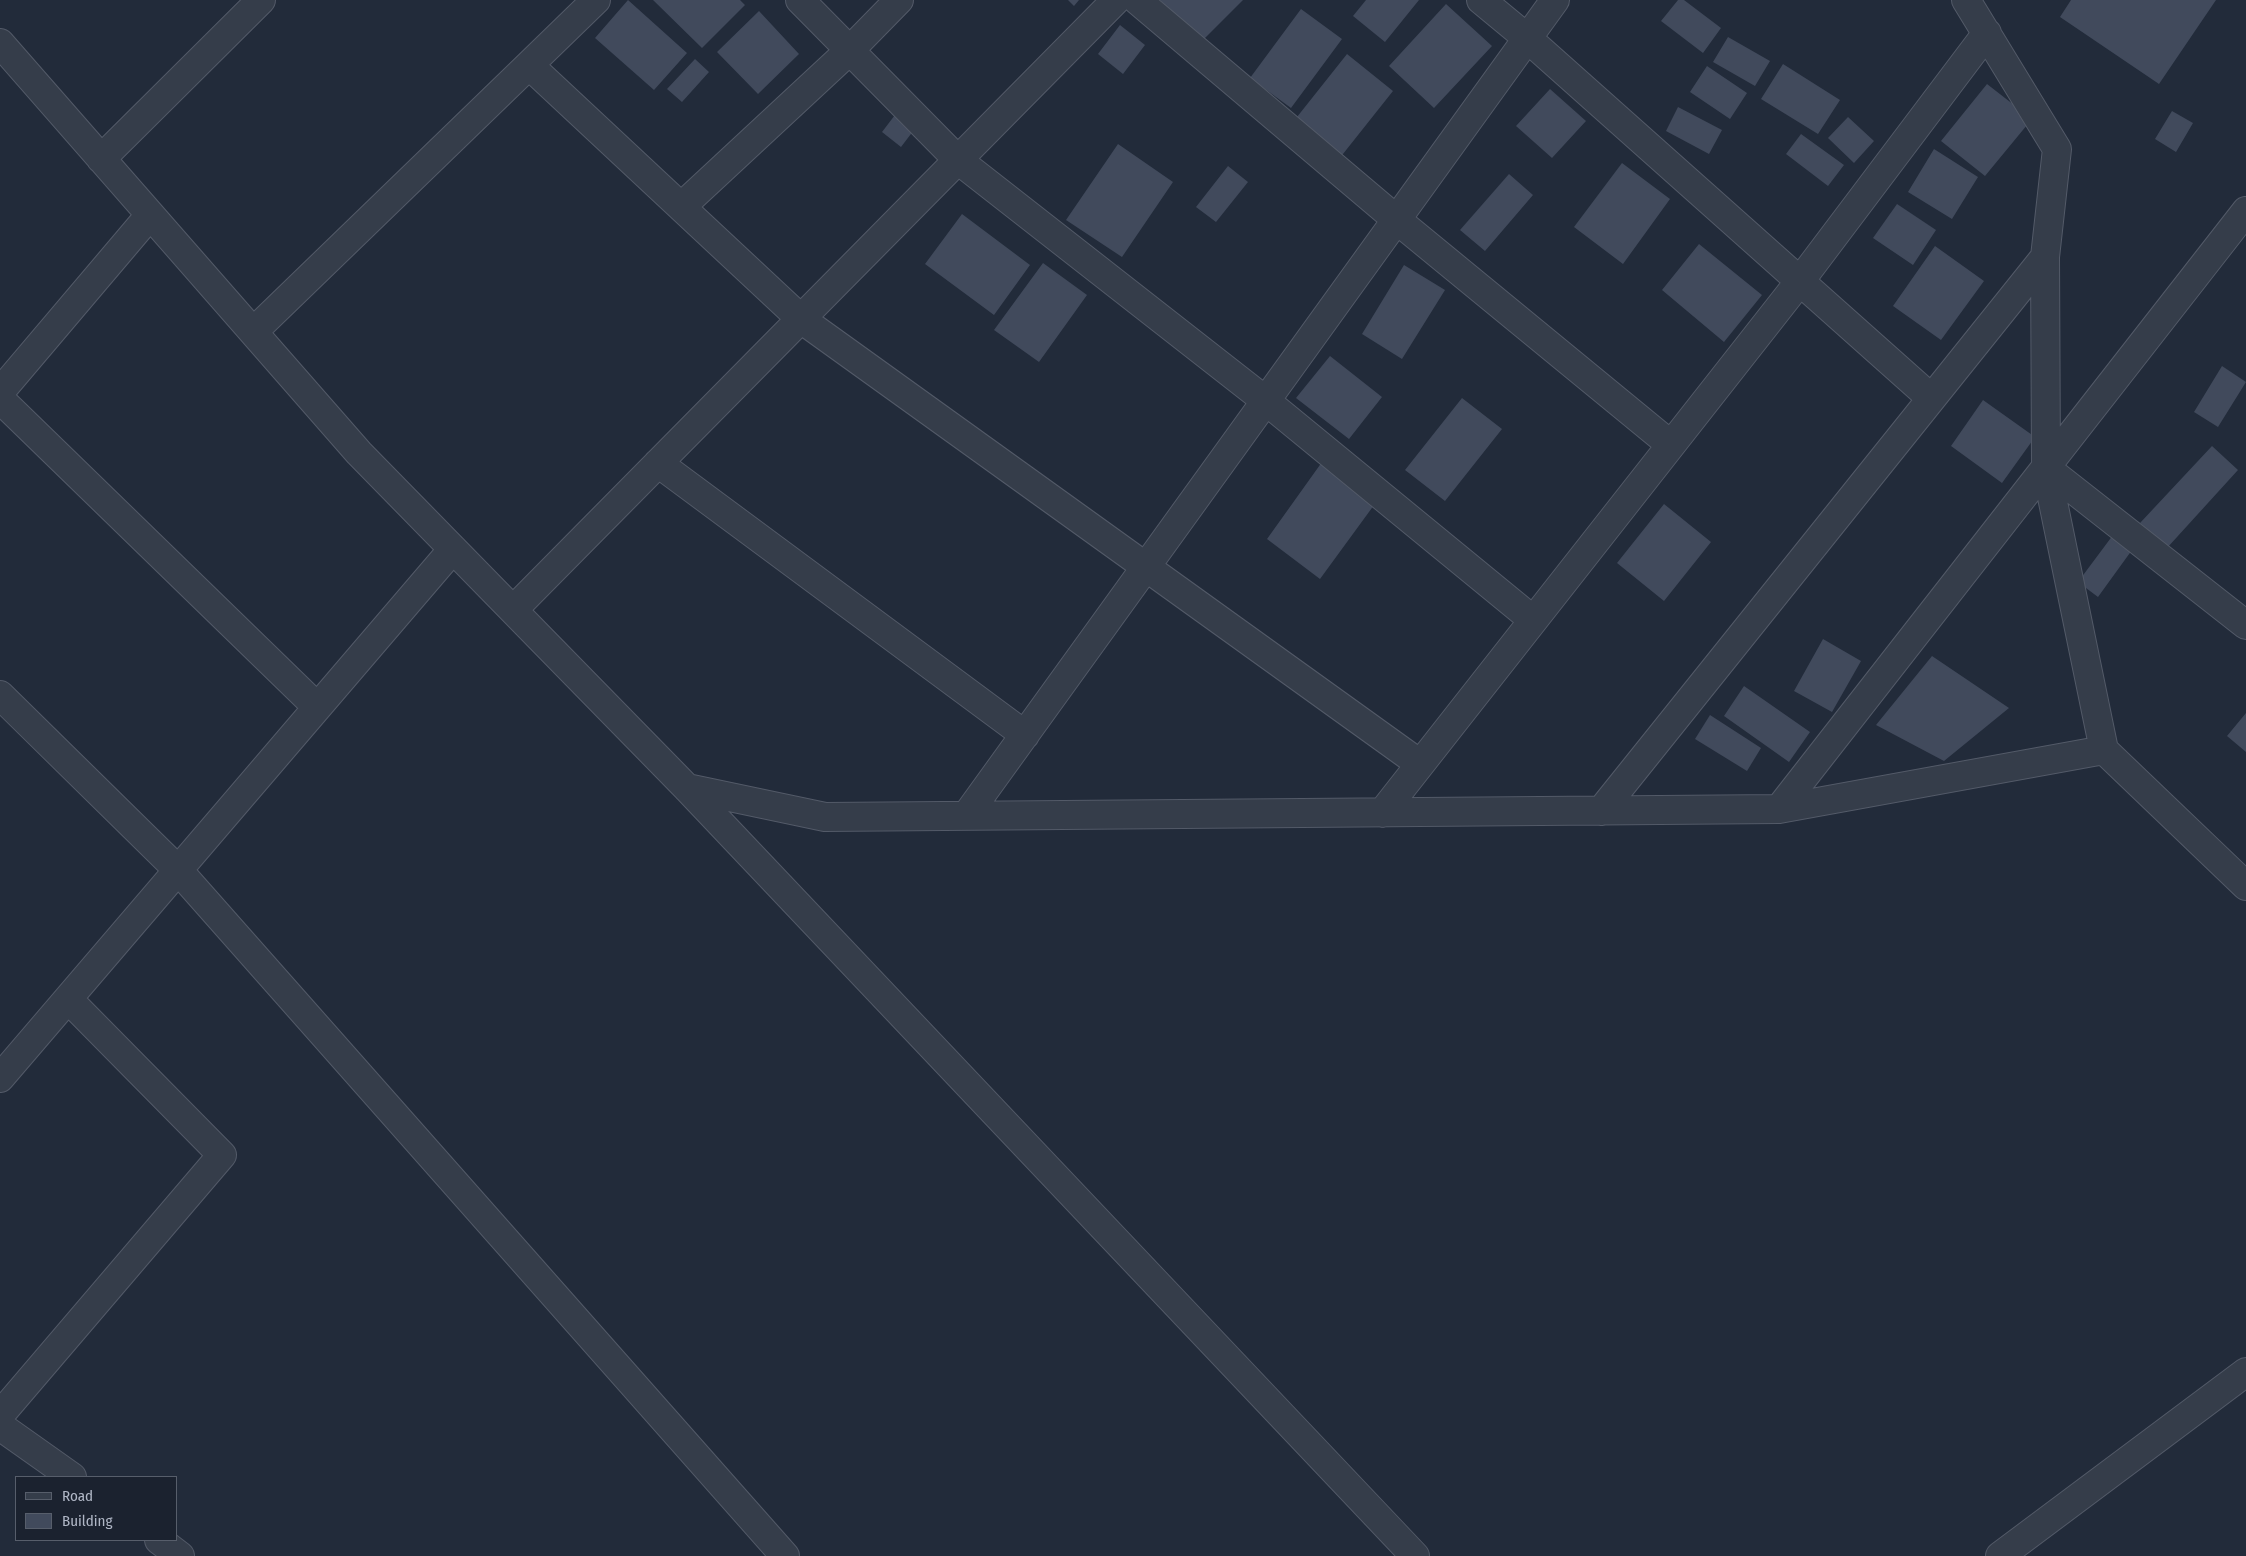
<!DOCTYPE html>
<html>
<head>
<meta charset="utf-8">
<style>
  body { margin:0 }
  #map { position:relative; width:2246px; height:1556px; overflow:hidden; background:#222b3a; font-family:"Fira Sans Condensed",sans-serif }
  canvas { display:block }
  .legend { position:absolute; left:15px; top:1476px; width:162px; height:65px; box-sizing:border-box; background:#1b222f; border:1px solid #575e6b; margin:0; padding:6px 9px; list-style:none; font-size:15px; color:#b0b7c6 }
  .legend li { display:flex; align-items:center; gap:10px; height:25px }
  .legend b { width:25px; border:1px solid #575e6b }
</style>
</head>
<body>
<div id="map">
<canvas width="2246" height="1556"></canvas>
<ul class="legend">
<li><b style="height:6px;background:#353d4a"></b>Road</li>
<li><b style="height:14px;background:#414a5c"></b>Building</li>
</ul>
</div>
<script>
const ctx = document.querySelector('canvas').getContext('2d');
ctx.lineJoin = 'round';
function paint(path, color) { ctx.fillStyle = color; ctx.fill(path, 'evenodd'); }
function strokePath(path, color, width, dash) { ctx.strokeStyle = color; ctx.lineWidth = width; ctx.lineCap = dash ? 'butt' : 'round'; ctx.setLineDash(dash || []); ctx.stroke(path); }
paint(new Path2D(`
  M628,0L687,53L654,90L595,38Z
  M653,0H740L745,5L702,48Z
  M1068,0H1079L1074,6Z
  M1160,0H1243L1202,41Z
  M1366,0H1419L1385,42L1353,16Z
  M1678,0H1684L1721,28L1703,53L1661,21Z
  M2071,0H2216L2159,84L2060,17Z
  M1446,4L1492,46L1434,108L1389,66Z
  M1301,9L1342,39L1291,108L1250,78Z
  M759,11L799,54L758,94L717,52Z
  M1120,25L1145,45L1123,74L1098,54Z
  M1728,37L1770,61L1755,86L1713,62Z
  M1347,54L1393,91L1339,159L1293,122Z
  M695,59L709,72L682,102L667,89Z
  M1783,64L1840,100L1818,134L1761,99Z
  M1707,66L1747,93L1730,119L1690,92Z
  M1987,84L2032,119L1985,176L1941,141Z
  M1550,89L1586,121L1552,158L1516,126Z
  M1678,107L1722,130L1709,154L1666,131Z
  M898,111L917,126L901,147L882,132Z
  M2172,111L2193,123L2176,152L2155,139Z
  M1848,117L1874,141L1854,163L1828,138Z
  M1801,134L1844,165L1828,186L1786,154Z
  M1118,144L1173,182L1122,257L1066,220Z
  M1934,149L1978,177L1952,219L1908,192Z
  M1622,163L1670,199L1623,264L1574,227Z
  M1228,166L1248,182L1216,222L1196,207Z
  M1509,174L1533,195L1485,251L1460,230Z
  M1897,204L1936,230L1913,265L1873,238Z
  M962,214L1030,265L994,315L925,264Z
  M1699,244L1762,295L1724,342L1662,290Z
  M1935,246L1984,281L1941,340L1893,306Z
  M1043,263L1087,295L1039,362L994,330Z
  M1404,265L1445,290L1402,359L1362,334Z
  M1330,356L1382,397L1349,439L1296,398Z
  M2222,366L2246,382L2218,427L2194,412Z
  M1462,398L1502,429L1445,501L1405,470Z
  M1983,400L2035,437L2002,483L1951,446Z
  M2212,446L2238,470L2167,548L2140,523Z
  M1322,462L1377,501L1320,579L1267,539Z
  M1664,504L1711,542L1664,601L1617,563Z
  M2113,535L2132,550L2098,597L2078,582Z
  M1823,639L1861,661L1832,712L1794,691Z
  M1932,656L2009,708L1944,761L1876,725Z
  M1744,686L1810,732L1789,762L1724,716Z
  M2246,713V752L2227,736Z
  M1710,715L1761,748L1747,771L1695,739Z`), '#414a5c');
const minor = new Path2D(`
  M800,0L958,160L1266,401L1533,620
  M1137,0L1397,220L1671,445
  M1481,0L1527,38L1931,398
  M1966,0L2057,149L2045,257L2046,468L2104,750L2246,886
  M0,43L359,453L687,788L1415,1556
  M529,65L596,0
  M101,159L261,0
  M681,207L850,50L899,0
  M253,332L529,65L801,319L1420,764
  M0,392L150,215
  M0,399L317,707
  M658,463L1025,735
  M2046,468L2246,625
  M513,610L1116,0
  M0,695L178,870L785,1556
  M687,788L825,817L1779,809L2104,750
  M1779,809L2246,211
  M1601,811L2045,257
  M1382,813L1800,281L1987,33
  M966,816L1555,0
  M0,1078L453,549
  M0,1415L222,1155L68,999
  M0,1426L72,1477
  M159,1540L180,1556
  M2000,1556L2246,1372`);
strokePath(minor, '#535a68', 30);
strokePath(minor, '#353d4a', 28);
</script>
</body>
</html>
